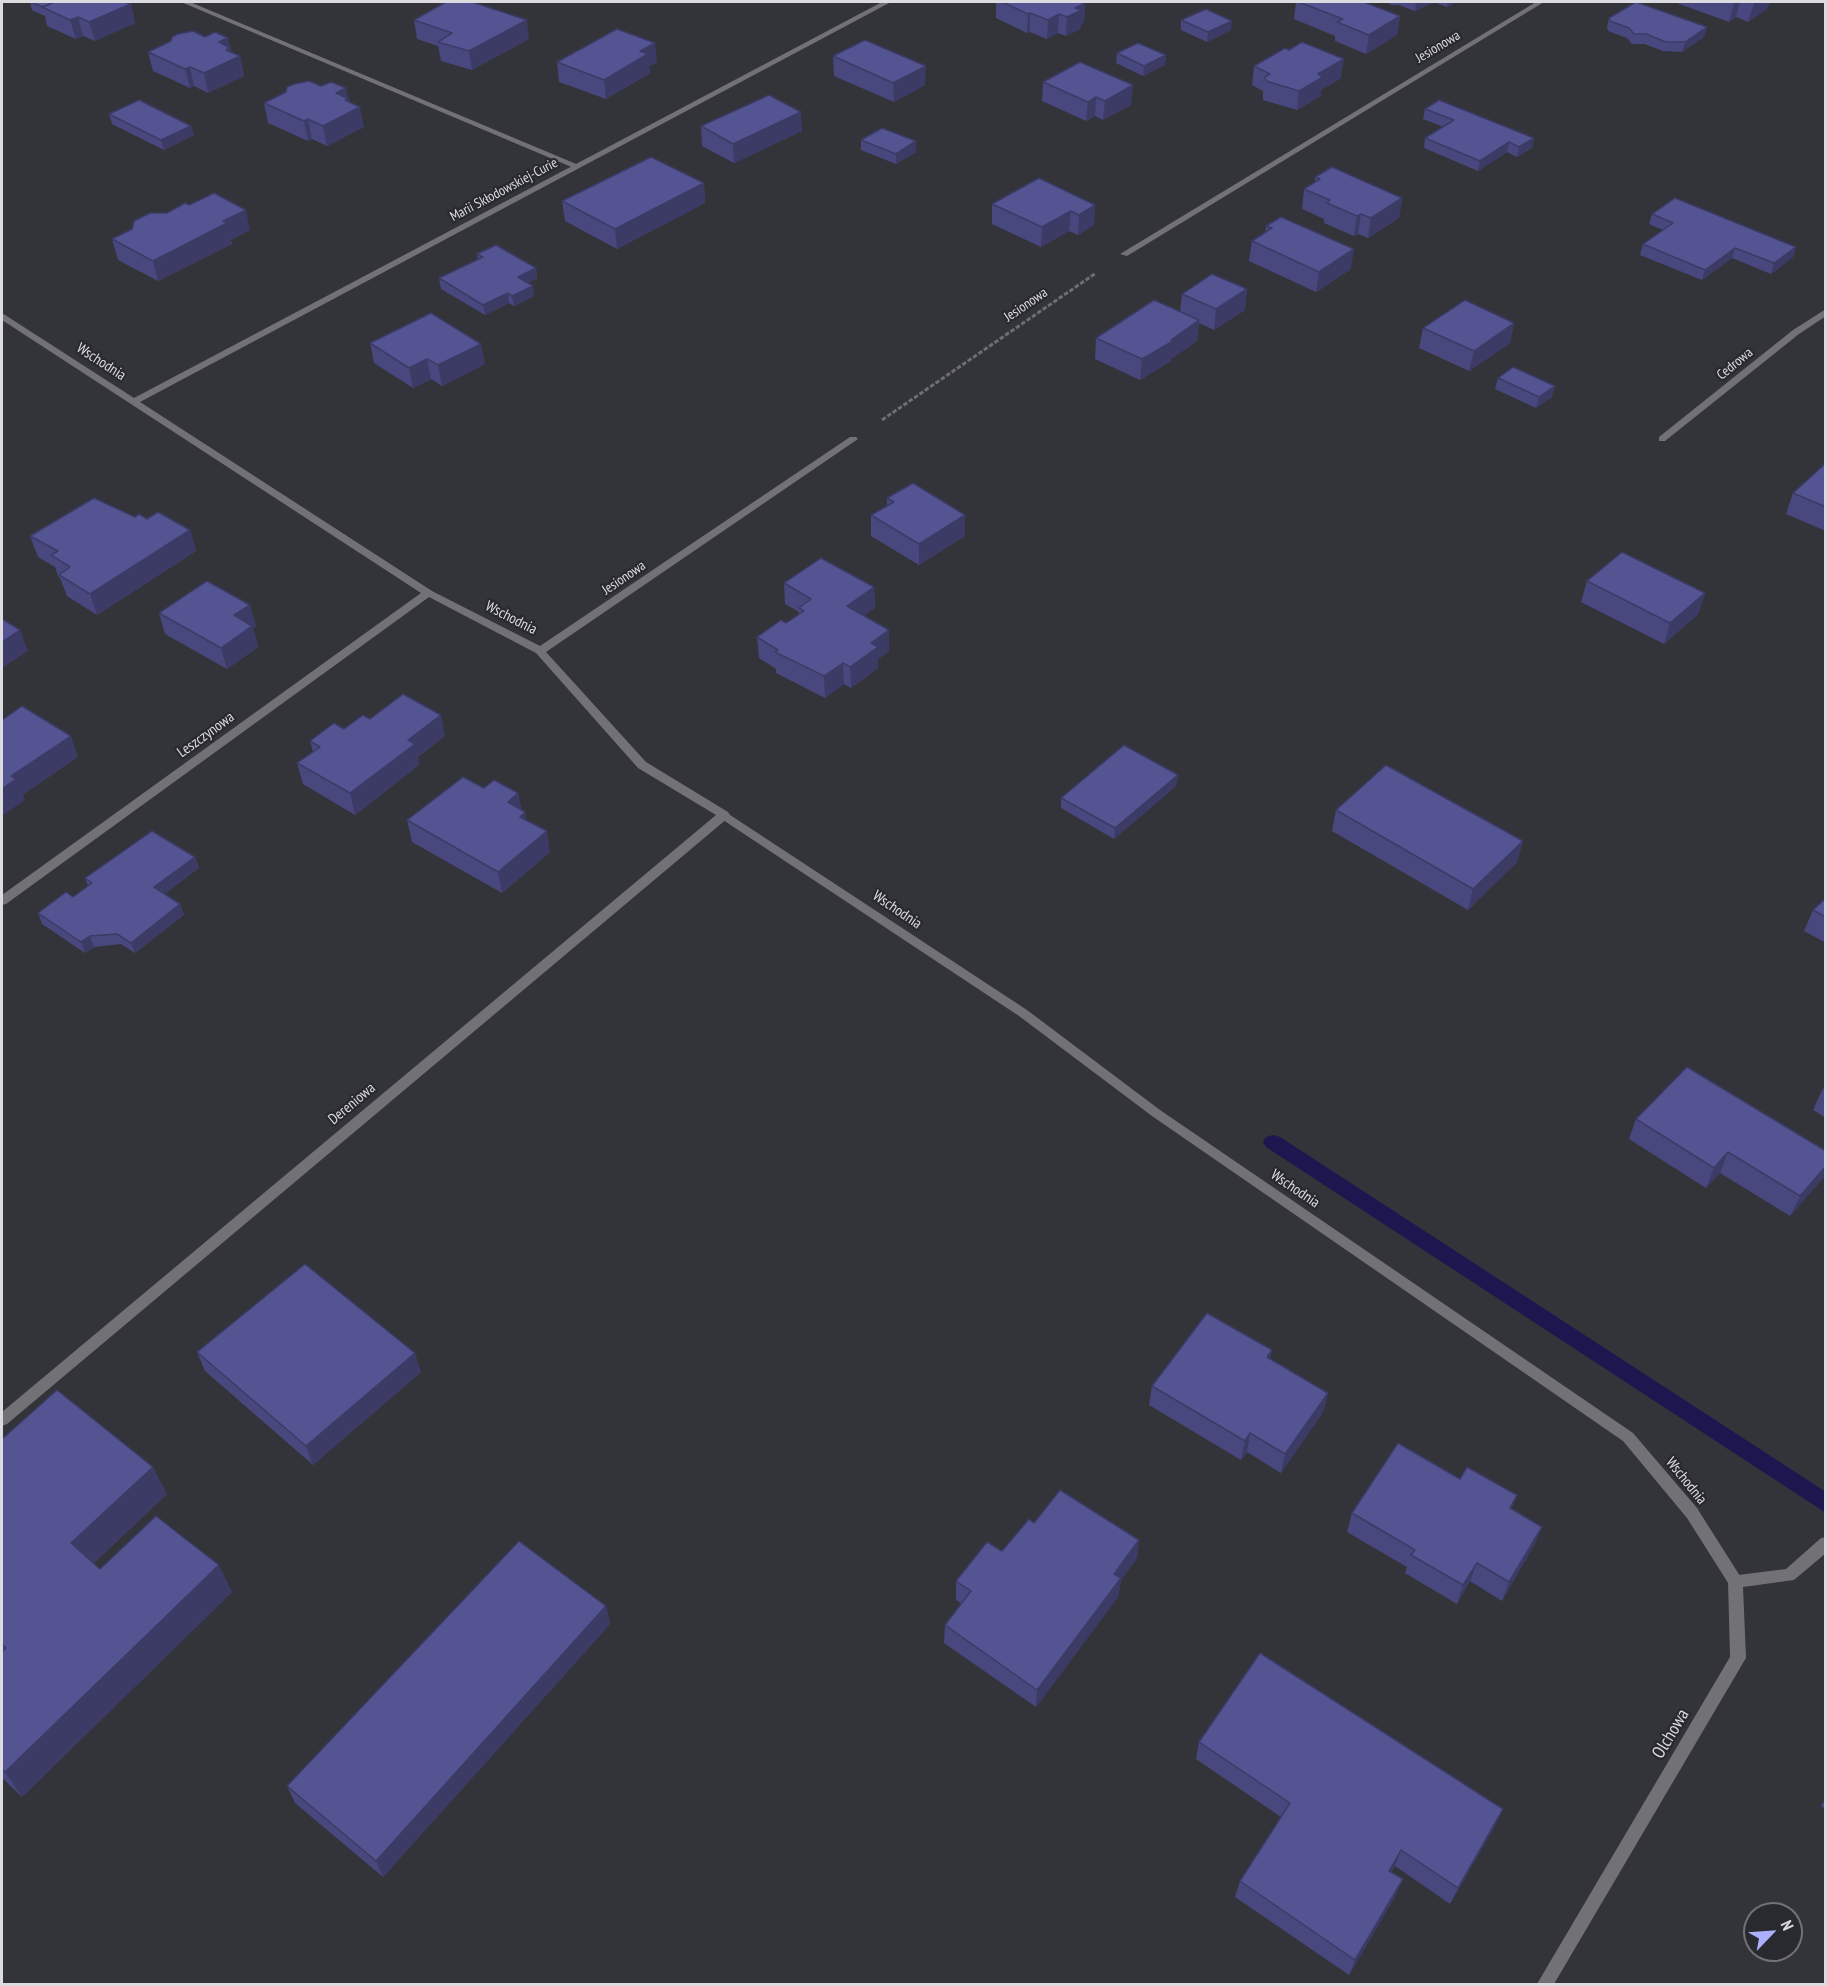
<!DOCTYPE html>
<html>
<head>
<meta charset="utf-8">
<style>
  body { margin:0 }
  #map { position:relative; width:1827px; height:1986px; overflow:hidden; background:#33333a; font-family:"PT Sans Narrow",sans-serif }
  canvas { display:block }
  .frame { position:absolute; inset:0; border:3px solid #dcdce0; pointer-events:none }
  .north { position:absolute; left:1743px; top:1902px; width:60px; height:60px; box-sizing:border-box; background:#292930; border:2px solid #717176; border-radius:50%; rotate:65deg; font-size:16px; font-weight:700; line-height:24px; text-align:center; color:#dcdce0 }
  .north::after { content:''; display:block; margin:auto; width:21px; height:27px; background:#acaffb; clip-path:polygon(50% 0,100% 100%,50% 72%,0 100%) }
</style>
</head>
<body>
<div id="map">
<canvas width="1827" height="1986"></canvas>
<div class="frame"></div>
<div class="north">N</div>
</div>
<script>
const ctx = document.querySelector('canvas').getContext('2d');
ctx.lineJoin = 'round';
function paint(path, color) { ctx.fillStyle = color; ctx.fill(path, 'evenodd'); }
function strokePath(path, color, width, dash) { ctx.strokeStyle = color; ctx.lineWidth = width; ctx.lineCap = dash ? 'butt' : 'round'; ctx.setLineDash(dash || []); ctx.stroke(path); }
function label(font, color, halo, rows, align = 'center') {
  ctx.font = font + ' "PT Sans Narrow",sans-serif'; ctx.lineWidth = 4.5; ctx.setLineDash([]); ctx.textBaseline = 'middle'; ctx.strokeStyle = halo; ctx.fillStyle = color; for (const [text, x, y, turn = 0] of rows) {
    ctx.save(); ctx.translate(x, y); ctx.rotate((+turn || 0) * Math.PI / 180); ctx.textAlign = isNaN(turn) ? turn : align; if (halo) ctx.strokeText(text, 0, 0); ctx.fillText(text, 0, 0); ctx.restore();
  }
}
paint(new Path2D(`
  M1273,1135L1280,1137L1826,1492V1513L1266,1147L1263,1142L1266,1137Z`), '#1d164f');
strokePath(new Path2D(`
  M882,420L1096,273`), '#6d6d73', 3, [4.5, 2]);
paint(new Path2D(`
  M181,2H190L581,166L574,168Z
  M724,811L1027,1010L1160,1110L1633,1433L1697,1508L1740,1576L1742,1581L1740,1586L1735,1588L1730,1586L1687,1518L1623,1441L1152,1116L1019,1016L720,818L718,815L720,812Z`), '#727276');
paint(new Path2D(`
  M882,2H891L140,402L432,591L540,646L850,437H856L858,439L546,652L646,762L728,812L730,815L728,818L7,1424L2,1426V1412L716,815L638,768L536,653L429,597L6,904L2,905V895L421,593L2,320V313L134,398Z
  M1536,2H1544L1127,256L1120,254Z
  M1826,309V316L1799,334L1665,441H1659V437L1793,330Z
  M1826,1537V1553L1794,1580L1743,1587L1746,1658L1743,1663L1554,1984H1537L1730,1657L1728,1581L1730,1576L1786,1569L1821,1538Z`), '#727276');
paint(new Path2D(`
  M30,2H128L129,4H131L135,23L95,41L83,36L76,39L47,26L45,16L32,10Z
  M996,2H1081L1085,3L1084,22L1081,24L1080,29L1066,36L1058,33L1047,39L1030,32L1027,33L996,18Z
  M1296,2H1369V4L1400,16L1397,35L1366,54L1335,41V36L1294,19Z
  M1385,2H1456L1447,7L1434,2L1415,11L1399,5H1392Z
  M1674,2H1770L1767,9L1748,22L1736,17L1729,22Z
  M1609,18L1707,27L1704,37L1682,52L1663,51L1644,44H1632L1627,38L1608,31L1607,27Z
  M414,20L529,39L472,70L441,61L438,46L417,39Z
  M1181,20L1231,30L1207,42L1181,30Z
  M148,52H232L240,56L244,76L208,93L194,86L190,88L153,71Z
  M1117,53L1166,55L1165,65L1143,76L1116,63Z
  M833,56L925,85L894,102L834,76Z
  M557,62H657L649,66L650,73L606,99L559,82Z
  M1254,66L1341,78L1321,90V96L1297,110L1263,100V91L1252,85Z
  M1043,82L1131,105L1103,120L1095,116L1086,121L1042,101Z
  M348,98L364,127L327,146L312,139L308,141L268,123L264,103Z
  M1425,109L1534,138L1532,148L1517,157L1507,152L1478,171L1424,148L1425,138L1444,127L1423,119Z
  M109,114L191,126L194,135L164,150L112,124Z
  M701,126L802,131L734,163L702,146Z
  M861,140L916,141V152L896,164L861,150Z
  M1315,177L1402,198L1399,218L1368,238L1358,234L1354,236L1324,223V219L1302,209L1304,189L1315,183Z
  M704,183L705,203L617,249L565,221L562,201Z
  M992,204L1095,205L1094,225L1078,235L1069,231L1041,247L992,224Z
  M1652,214L1796,247L1793,257L1771,274L1732,258L1702,280L1640,255L1643,244L1663,230L1649,224Z
  M1266,226L1351,269L1316,292L1249,261L1252,241L1265,233Z
  M250,230L231,240L232,244L158,281L118,260L112,239Z
  M477,254L536,268L537,278L528,283L534,296L514,306L509,303L485,315L441,289L439,278L478,260Z
  M1247,289L1245,310L1214,330L1199,323L1197,341L1171,359V361L1140,380L1095,359L1096,338L1180,312L1182,294Z
  M1514,323L1510,343L1469,371L1419,348L1423,328Z
  M370,343L485,364L442,386L431,379L413,388L374,363Z
  M1498,378L1552,397L1536,408L1495,389Z
  M1826,463V531L1786,514L1793,493Z
  M887,498L965,515V536L919,565L871,536V515L887,506Z
  M135,517L147,519L190,530L196,551L97,615L67,596L60,578L58,576L55,567L38,557L30,536Z
  M1587,581L1705,593L1698,614L1664,644L1581,602Z
  M784,583L874,587L875,608L864,615L889,630V651L878,659V668L851,688L844,684L825,698L776,673V669L759,658L757,637L786,623L799,614V612L785,604Z
  M250,605L256,626L253,628L258,647L227,669L165,634L159,613Z
  M370,719L445,736L418,757L419,765L355,815L303,784L297,763L313,752L310,741Z
  M1178,775L1176,786L1114,839L1061,808V798Z
  M484,788L518,793L521,809L527,821L550,852L502,893L412,842L407,820Z
  M1336,810L1523,841L1517,862L1468,910L1332,831Z
  M195,857L199,868L164,894L180,904L184,915L135,953L121,944L94,947L85,953L42,924L38,913L73,897L88,886L85,878Z
  M1826,898V943L1804,931L1813,910Z
  M1826,1086V1118L1813,1110L1822,1090Z
  M1636,1119L1824,1177L1790,1216L1720,1173L1706,1188L1629,1139Z
  M197,1352L421,1372L313,1465L205,1371Z
  M1270,1359L1328,1393L1323,1412L1281,1473L1247,1452L1241,1460L1149,1405L1152,1386Z
  M2,1439L167,1494L94,1563L100,1569L232,1592L22,1797L2,1778Z
  M1460,1479L1517,1495L1511,1509L1542,1527L1534,1545L1502,1601L1470,1581L1457,1604L1405,1573L1407,1567L1347,1532L1352,1513Z
  M1034,1523L1139,1540L1137,1558L1121,1580L1118,1597L1036,1707L944,1643L945,1625L961,1603L956,1600V1581L1002,1551Z
  M606,1606L610,1624L383,1877L295,1803L287,1786Z
  M1199,1742L1495,1826L1450,1904L1395,1866L1391,1872L1396,1895L1349,1975L1235,1897L1240,1881L1281,1817L1196,1759Z
  M1826,1798V1809L1821,1806Z`), '#48487e');
paint(new Path2D(`
  M120,2H128L129,5L131,4L135,23L95,41L89,22Z
  M1416,2H1434L1415,11Z
  M1447,2H1456L1447,7Z
  M1736,2H1740L1736,17L1729,22L1734,3Z
  M1756,2H1770L1767,9L1748,22L1754,3Z
  M1085,3L1084,22L1081,24L1080,29L1066,36L1067,17L1075,8Z
  M1030,13V32L1027,33L1028,14Z
  M1059,14L1058,33L1047,39L1048,20Z
  M1400,16L1397,35L1366,54L1369,35Z
  M78,17L83,36L76,39L70,20Z
  M527,20L529,39L472,70L469,51Z
  M1232,21L1231,30L1207,42L1208,32Z
  M1707,27L1704,37L1682,52L1685,42Z
  M228,38L233,57L240,56L244,76L208,93L204,73L219,42Z
  M655,43L657,62L649,66L650,73L606,99L604,80L640,51Z
  M1166,55L1165,65L1143,76L1144,66Z
  M1344,59L1341,78L1321,90V96L1297,110L1299,91L1318,74Z
  M926,66L925,85L894,102L893,83Z
  M190,67L194,86L190,88L185,69Z
  M1133,85L1131,105L1103,120L1105,101Z
  M346,88L351,111L360,107L364,127L327,146L323,126L336,93Z
  M1096,97L1095,116L1086,121L1088,102Z
  M801,112L802,131L734,163L733,144Z
  M308,119L312,139L308,141L304,121Z
  M191,126L194,135L164,150L161,140Z
  M1534,138L1532,148L1517,157L1519,147Z
  M916,141V152L896,164V154Z
  M1509,142L1507,152L1478,171L1480,161Z
  M704,183L705,203L617,249L615,229Z
  M1402,198L1399,218L1368,238L1371,218Z
  M1095,205L1094,225L1078,235L1079,215Z
  M246,210L250,230L231,240L232,244L158,281L153,261L223,221Z
  M1071,211L1069,231L1041,247L1042,227Z
  M1361,214L1358,234L1354,236L1357,216Z
  M1796,247L1793,257L1771,274L1774,263Z
  M1735,248L1732,258L1702,280L1705,270Z
  M1354,249L1351,269L1316,292L1319,272Z
  M536,268L537,278L520,287L518,277Z
  M533,286L534,296L514,306L512,296Z
  M1247,289L1245,310L1214,330L1216,309Z
  M508,293L509,303L485,315L483,305Z
  M1199,320L1197,341L1171,359V361L1140,380L1142,359Z
  M1514,323L1510,343L1469,371L1474,351Z
  M481,344L485,364L442,386L438,365Z
  M427,359L431,379L413,388L409,368Z
  M1555,386L1552,397L1536,408L1539,397Z
  M965,515V536L919,565V544Z
  M190,530L196,551L97,615L90,594Z
  M874,587L875,608L848,627L847,606Z
  M1705,593L1698,614L1664,644L1670,623Z
  M250,605L256,626L253,628L258,647L227,669L221,648L234,615Z
  M20,630L28,651L2,668V642Z
  M889,630V651L878,659V668L851,688L850,667L871,643Z
  M843,663L844,684L825,698L824,676Z
  M441,715L445,736L418,757L419,765L355,815L350,793L408,740Z
  M71,736L78,757L23,795L25,800L2,816V789L11,776Z
  M1178,775L1176,786L1114,839L1115,828Z
  M518,793L522,814L508,802Z
  M525,812L529,833L520,817Z
  M547,831L550,852L502,893L498,872Z
  M1523,841L1517,862L1468,910L1473,889Z
  M195,857L199,868L158,898L154,887Z
  M180,904L184,915L135,953L131,943Z
  M90,936L94,947L85,953L81,942Z
  M1728,1152L1720,1173L1706,1188L1714,1168Z
  M1826,1166V1173L1824,1177L1790,1216L1800,1196Z
  M1272,1350L1268,1370L1267,1357Z
  M415,1353L421,1372L313,1465L306,1446Z
  M1328,1393L1323,1412L1281,1473L1285,1454Z
  M1250,1433L1247,1452L1241,1460L1245,1441Z
  M153,1467L167,1494L86,1570L71,1543Z
  M1542,1527L1534,1545L1502,1601L1509,1582Z
  M1139,1540L1137,1558L1121,1580L1118,1597L1036,1707L1037,1690L1114,1574Z
  M1477,1563L1470,1581L1457,1604L1463,1585Z
  M219,1565L232,1592L22,1797L5,1772Z
  M606,1606L610,1624L383,1877L376,1861Z
  M1503,1809L1495,1826L1450,1904L1458,1888Z
  M1401,1850L1395,1866L1382,1887L1389,1871Z
  M1403,1879L1396,1895L1349,1975L1355,1960Z`), '#3b3b66');
const building = new Path2D(`
  M31,2H55L43,7Z
  M55,2H124L131,4L89,22L78,17L70,20L42,7Z
  M446,2H472L527,20L469,51L438,42L452,33L414,20Z
  M1002,2H1081L1085,3L1075,8L1082,10L1067,17L1059,14L1048,20L1030,13L1028,14Z
  M1299,2H1365H1364L1400,16L1369,35L1337,22L1343,19Z
  M1636,2L1707,27L1685,42H1666L1646,34H1634L1629,28L1610,21L1609,18Z
  M1206,9L1232,21L1208,32L1181,20Z
  M617,29L655,43L640,51L648,54L604,80L557,62Z
  M193,31L205,37L215,32L228,38L219,42L230,48L226,50L240,56L204,73L190,67L185,69L148,52L171,41L172,37L178,34Z
  M865,40L926,66L893,83L833,56Z
  M1302,42L1344,59L1318,74L1323,77L1299,91L1266,81L1265,77L1270,74L1254,66L1285,48L1289,50Z
  M1138,43L1166,55L1144,66L1117,53Z
  M1080,62L1133,85L1105,101L1096,97L1088,102L1043,82Z
  M309,81L321,86L331,82L346,88L336,93L349,99L345,100L360,107L323,126L308,119L304,121L264,103L286,92L287,87L294,84Z
  M769,95L801,112L733,144L701,126Z
  M139,100L191,126L161,140L109,114Z
  M1439,100L1534,138L1519,147L1509,142L1480,161L1425,138L1454,120L1425,109Z
  M882,128L916,141L896,154L861,140Z
  M651,157L704,183L615,229L562,201Z
  M1332,167L1402,198L1371,218L1361,214L1357,216L1327,203L1330,200L1304,189L1320,179L1315,177Z
  M1039,178L1095,205L1079,215L1071,211L1042,227L992,204Z
  M214,193L246,210L223,221L227,223L153,261L112,239L132,229L134,221L150,213H167L185,203L189,205Z
  M1675,198L1796,247L1774,263L1735,248L1705,270L1643,244L1673,223L1652,214Z
  M1281,217L1354,249L1319,272L1252,241L1272,228L1266,226Z
  M496,245L536,268L518,277L533,286L512,296L508,293L483,305L439,278L483,257L477,254Z
  M1212,274L1247,289L1216,309L1182,294Z
  M1154,300L1199,320L1171,340L1173,341L1142,359L1096,338Z
  M1465,300L1514,323L1474,351L1423,328Z
  M431,313L481,344L438,365L427,359L409,368L370,343Z
  M1513,367L1555,386L1539,397L1498,378Z
  M1826,463V507L1793,493Z
  M913,483L965,515L919,544L871,515L894,502L887,498Z
  M94,498L135,517L139,514L147,519L158,512L190,530L90,594L59,575L70,567L51,555L58,551L30,536Z
  M1622,552L1705,593L1670,623L1587,581Z
  M821,558L874,587L847,606L889,630L871,643L878,647L850,667L843,663L824,676L775,652L778,650L757,637L781,620L786,623L804,611L799,608L811,599L784,583Z
  M207,581L250,605L234,615L252,626L221,648L159,613Z
  M2,619L20,630L2,642Z
  M403,694L441,715L408,740L415,744L350,793L297,763L320,747L310,741L334,723L344,729L363,715L370,719Z
  M22,706L71,736L11,776L16,779L2,789V720Z
  M1124,745L1178,775L1115,828L1061,798Z
  M1386,765L1523,841L1473,889L1336,810Z
  M463,777L484,788L494,780L518,793L508,802L525,812L520,817L547,831L498,872L407,820Z
  M152,831L195,857L154,887L180,904L131,943L117,934L90,936L81,942L38,913L66,892L73,897L92,883L85,878Z
  M1826,898V917L1813,910Z
  M1687,1067L1826,1151V1166L1800,1196L1728,1152L1714,1168L1636,1119Z
  M305,1264L415,1353L306,1446L197,1352Z
  M1207,1313L1272,1350L1267,1357L1328,1393L1285,1454L1250,1433L1245,1441L1152,1386Z
  M57,1390L153,1467L71,1543L100,1569L156,1516L219,1565L5,1772L2,1769V1652L6,1648L2,1644V1439Z
  M1398,1443L1460,1479L1467,1467L1517,1495L1510,1508L1542,1527L1509,1582L1477,1563L1463,1585L1411,1555L1415,1550L1352,1513Z
  M1060,1490L1139,1540L1114,1574L1121,1578L1037,1690L945,1625L971,1591L956,1581L987,1542L1002,1551L1029,1519L1034,1523Z
  M519,1541L606,1606L376,1861L287,1786Z
  M1260,1653L1503,1809L1458,1888L1401,1850L1389,1871L1403,1879L1355,1960L1240,1881L1290,1803L1199,1742Z`);
paint(building, '#545492');
strokePath(building, '#3b3b66', 1.5);
label('14px', '#dcdce0', '#292930', [
  ["Jesionowa",1438,47,-31],
  ["Marii Skłodowskiej-Curie",504,190,-28],
  ["Jesionowa",1026,305,-34],
  ["Cedrowa",1735,364,-39],
  ["Jesionowa",624,578,-34]
]);
label('15px', '#dcdce0', '#292930', [
  ["Wschodnia",101,362,33],
  ["Wschodnia",511,618,27],
  ["Leszczynowa",206,735,-36],
  ["Wschodnia",897,910,34],
  ["Dereniowa",352,1104,-40],
  ["Wschodnia",1295,1189,34],
  ["Wschodnia",1686,1481,51]
]);
label('18px', '#dcdce0', '#292930', [
  ["Olchowa",1671,1734,-59]
]);
</script>
</body>
</html>
